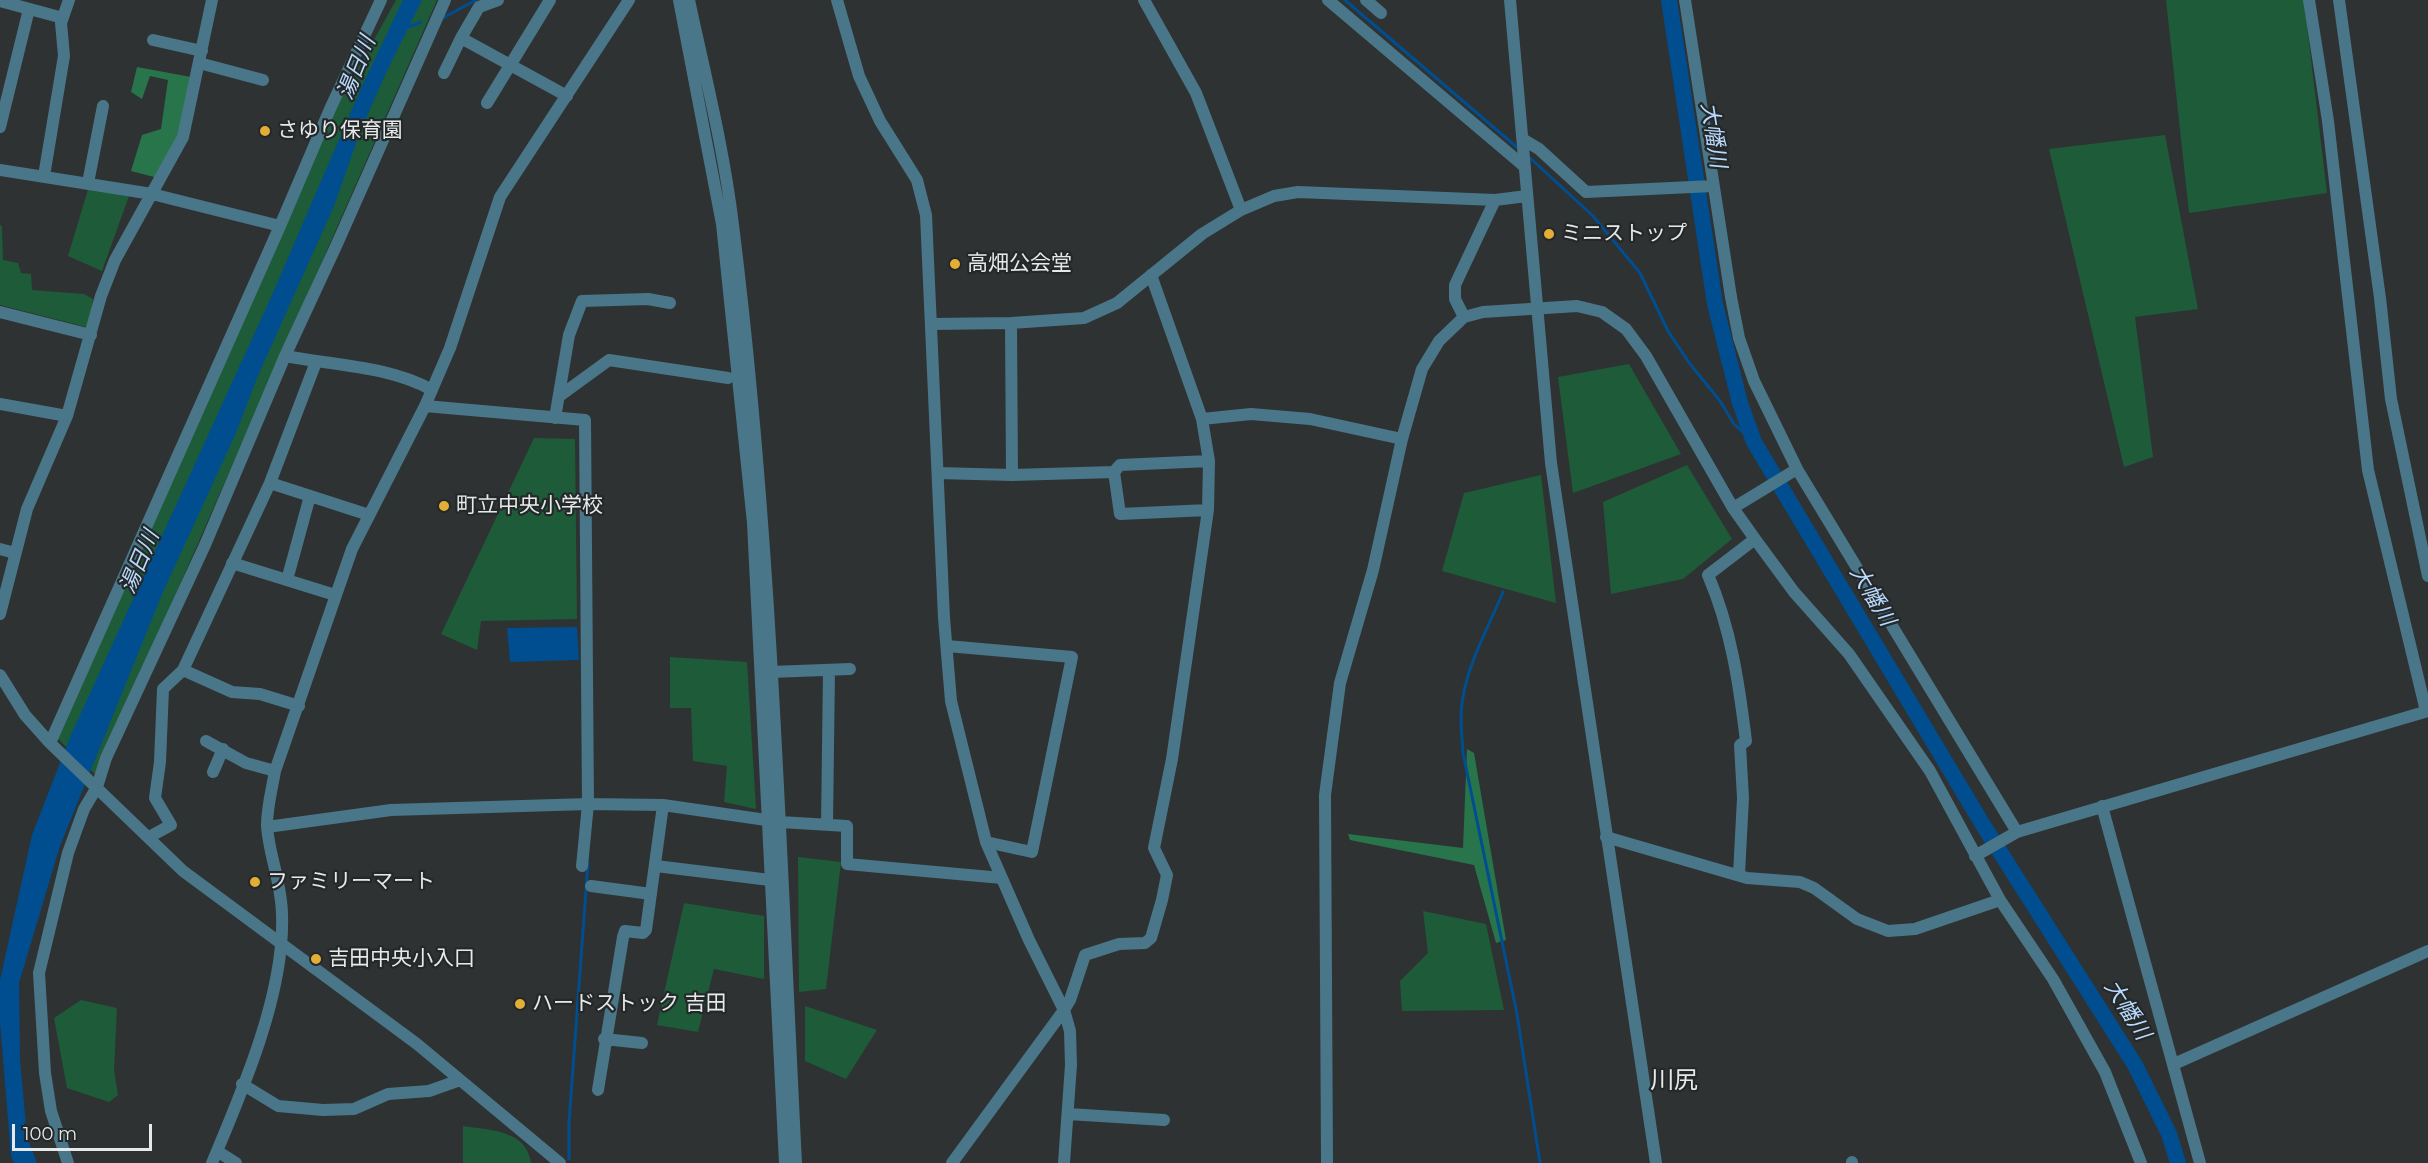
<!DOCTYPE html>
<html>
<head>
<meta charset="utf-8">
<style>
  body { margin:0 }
  #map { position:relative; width:2428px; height:1163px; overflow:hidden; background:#2e3232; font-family:Montserrat,sans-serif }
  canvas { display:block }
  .scale { position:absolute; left:12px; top:1124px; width:140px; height:27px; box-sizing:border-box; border:3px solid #e6e9e9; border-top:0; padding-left:8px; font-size:18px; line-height:21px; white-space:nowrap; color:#e6e9e9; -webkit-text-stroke:4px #242828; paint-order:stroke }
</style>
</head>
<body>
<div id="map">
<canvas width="2428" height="1163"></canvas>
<div class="scale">100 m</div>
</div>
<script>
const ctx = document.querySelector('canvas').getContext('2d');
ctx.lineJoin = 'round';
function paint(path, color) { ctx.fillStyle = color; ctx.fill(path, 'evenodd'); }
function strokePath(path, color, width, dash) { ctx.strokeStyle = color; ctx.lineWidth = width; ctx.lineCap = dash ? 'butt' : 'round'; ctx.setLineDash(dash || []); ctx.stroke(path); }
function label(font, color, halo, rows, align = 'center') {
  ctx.font = font + ' Montserrat,"Noto Sans JP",sans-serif'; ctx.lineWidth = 4.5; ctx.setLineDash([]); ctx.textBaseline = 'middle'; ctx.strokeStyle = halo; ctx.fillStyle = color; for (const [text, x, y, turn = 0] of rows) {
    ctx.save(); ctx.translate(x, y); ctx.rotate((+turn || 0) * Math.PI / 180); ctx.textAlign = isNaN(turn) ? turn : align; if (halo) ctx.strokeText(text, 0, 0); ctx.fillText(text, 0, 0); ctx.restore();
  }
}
paint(new Path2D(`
  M396,0H437L96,775L58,739L336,108Z
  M2166,0H2304L2327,193L2189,213Z
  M2165,135L2198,309L2135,317L2153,457L2124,467L2049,149Z
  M89,186L129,196L102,271L68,256Z
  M0,225L2,226L3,260L18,263L21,273L31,274L32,290L84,294L93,299L90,328L0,305Z
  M1629,364L1681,454L1573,493L1558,377Z
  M534,438L575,439L577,619L481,621L477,650L441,634Z
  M1687,465L1732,539L1683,579L1611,594L1603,502Z
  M1541,475L1556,603L1442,571L1464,493Z
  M670,657L747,662L756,809L724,802L727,766L693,761L691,708H670Z
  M798,857L841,862L826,989L799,992Z
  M684,903L764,916V979L714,969L698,1032L657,1025Z
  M1423,911L1486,924L1504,1010L1402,1011L1400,981L1428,953Z
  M81,1000L117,1008L114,1070L118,1095L109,1102L67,1088L54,1018Z
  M805,1006L877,1030L846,1079L805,1061Z
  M463,1126C489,1130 527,1130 531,1163H463Z`), '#1e5b39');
paint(new Path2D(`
  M137,67L191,77L185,118L158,178L131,171L142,135L161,129L168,80L150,76L142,99L131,92Z
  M1467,749L1474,753L1506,940L1496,943L1474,865L1350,840L1348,834L1463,848Z`), '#29754b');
paint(new Path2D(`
  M403,0H422L385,75L360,132L334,206L257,378L236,433L163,592L60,846L19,983L20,1059L27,1137L37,1163H14L11,1156L0,1022V980L32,835L70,737L272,295L362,86Z
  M577,627L579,660L510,662L507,628Z`), '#004e8f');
strokePath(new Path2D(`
  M1345,0L1519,149
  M441,19L476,0
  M406,28L421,22
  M1529,157L1593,216L1640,273L1668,331L1690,364L1720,401L1734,424L1754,442
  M1503,592C1489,626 1469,661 1463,697C1459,716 1462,735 1463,753L1517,1014L1540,1163
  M569,1159V1122L588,863`), '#004e8f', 3);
strokePath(new Path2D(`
  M1669,0L1715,304L1740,403L1754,442L1983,825L2135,1065L2169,1134L2178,1163`), '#004e8f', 16);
strokePath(new Path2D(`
  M498,0L479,7L461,38L567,96
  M679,0L722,224L753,523L785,1163
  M689,0C705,75 724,149 733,225C772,536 780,850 796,1163
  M837,0L859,76L880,121L917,180L926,215L944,618L951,701L986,842L1029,940L1064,1010L1070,1031L1071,1065L1064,1163
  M1144,0L1196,93L1241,210
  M1328,0L1525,167
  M1366,0L1381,13
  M1510,0L1551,463L1656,1163
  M1685,0L1731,297L1739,338L1754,381L1797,469L2017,832
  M2309,0L2328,121L2368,470L2426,711
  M2339,0L2380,298L2391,399L2428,576
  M0,1L63,18
  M153,40L202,51
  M199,63L263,80
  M444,73L461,38
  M487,103L550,0
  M0,127L29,9
  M1524,140L1539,149L1586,192L1713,186
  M0,170L152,194L280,226
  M44,176L64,56L61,23L69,0
  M88,183L103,106
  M0,312L91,335
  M1464,317L1455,299V285L1495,200
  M1011,323L1012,475
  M932,324L1011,323L1084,318L1117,303L1202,234L1241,210L1274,196L1298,192L1495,200L1527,196
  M285,356C332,365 389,366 432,390
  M561,395L609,360L728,378
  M0,404L67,416
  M425,406L585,420L588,804L582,866
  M555,418L569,335L582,301L648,299L670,303
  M1202,419L1251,414L1310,419L1402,439
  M1114,472L1120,514L1208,510
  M938,473L1012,475L1114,472L1120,465L1209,461
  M270,483L369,515
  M1733,508L1797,469
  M0,549L15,553
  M232,563L335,595
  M287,580L310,496
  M0,614L27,509L67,416L101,296L115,260L183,137L212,0
  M947,646L1072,657L1032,852L986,842
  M183,670L232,692L260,694L299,706
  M771,672L850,669
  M0,675L25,715L50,743L183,871L417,1044L560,1163
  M206,741L246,763L275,771
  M50,743L280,226L330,109L381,0
  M213,772L223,749
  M2102,806L2200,1163
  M827,825L829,670
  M267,827L391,810L588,804L663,805L780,822L847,826V864L1002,878
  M149,837L171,825L155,798L160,762L163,689L183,670L270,483L316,362
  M1606,837L1747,878L1800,882L1814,888L1857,919L1888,931L1915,929L2000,900
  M1975,856L2017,832L2428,711
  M656,866L770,880
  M1739,874L1743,798L1740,745L1746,741C1739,684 1731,628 1708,575L1755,539
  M591,886L651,894
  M604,1039L642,1043
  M2174,1064L2428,951
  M242,1084L278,1106L323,1110L354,1109L388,1094L429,1091L460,1080
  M598,1090L623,937L625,931L643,933L646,930L663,805
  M1068,1114L1164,1120
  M217,1151L236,1163
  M1852,1162V1163
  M68,1163L51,1111L45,1073L39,973L68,853L84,809L97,787L106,758L205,545L285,356L337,244L445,0
  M212,1163C242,1092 285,993 282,915C282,884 268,852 267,825C267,807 272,789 275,771L352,549L425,406L450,348L500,197L629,0
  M952,1163L1064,1010L1070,1000L1085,955L1119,944L1145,943L1151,938L1162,900L1167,875L1154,848L1172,759L1208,510L1209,461L1202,419L1151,275
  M1327,1163L1325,795L1340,683L1373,570L1402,439L1422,369L1439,341L1464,317L1483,312L1577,306L1602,312L1626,329L1646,356L1733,508L1755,539L1794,592L1849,654L1930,771L2000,900L2053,979L2105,1072L2141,1163`), '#4a7689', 12);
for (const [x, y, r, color] of [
  [265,131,6,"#e3ae35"],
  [1549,234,6,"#e3ae35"],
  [955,264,6,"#e3ae35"],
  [444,506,6,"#e3ae35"],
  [255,882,6,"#e3ae35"],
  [316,959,6,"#e3ae35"],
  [520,1004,6,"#e3ae35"]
]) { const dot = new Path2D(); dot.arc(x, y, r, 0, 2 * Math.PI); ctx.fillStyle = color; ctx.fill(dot); strokePath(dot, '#242828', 2); }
label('21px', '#e6e9e9', '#242828', [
  ["さゆり保育園",277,131],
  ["ミニストップ",1561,234],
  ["高畑公会堂",967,264],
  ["町立中央小学校",456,506],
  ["ファミリーマート",267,882],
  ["吉田中央小入口",328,959],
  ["ハードストック 吉田",532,1004]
], 'left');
label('italic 22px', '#b9d9ff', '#242828', [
  ["湯日川",357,68,-68],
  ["大幡川",1713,135,81],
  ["湯日川",140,562,-67],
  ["大幡川",1872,596,59],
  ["大幡川",2127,1010,58]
]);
label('24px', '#e6e9e9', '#242828', [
  ["川尻",1674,1081]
]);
</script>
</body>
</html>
